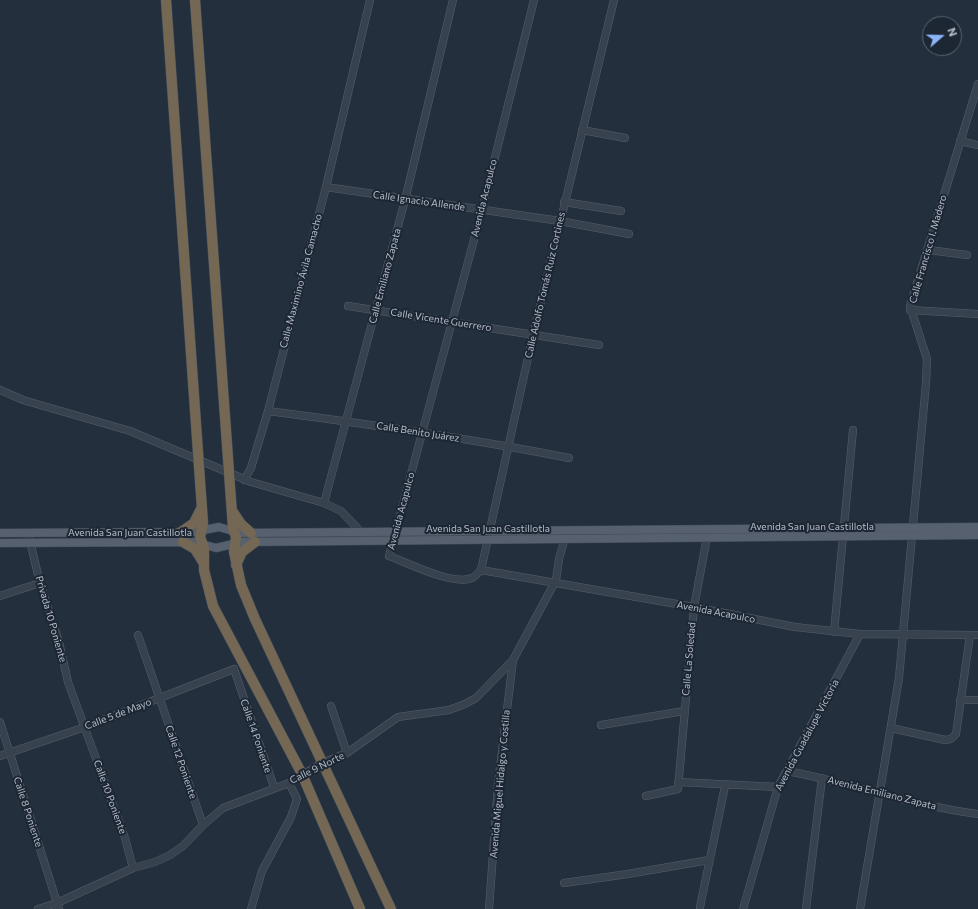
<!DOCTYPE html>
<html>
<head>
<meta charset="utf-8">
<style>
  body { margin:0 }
  #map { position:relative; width:978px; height:909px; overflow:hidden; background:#242f3e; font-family:Commissioner,sans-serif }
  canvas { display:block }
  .north { position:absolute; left:922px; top:16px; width:40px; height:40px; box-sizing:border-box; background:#1d2633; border:1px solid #59626f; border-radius:50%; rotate:70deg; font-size:11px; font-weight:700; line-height:16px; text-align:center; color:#b4bcc9 }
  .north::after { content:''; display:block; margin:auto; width:14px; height:18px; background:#8ab4f8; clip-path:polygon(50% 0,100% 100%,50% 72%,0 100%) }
</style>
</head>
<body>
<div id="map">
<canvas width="978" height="909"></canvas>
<div class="north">N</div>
</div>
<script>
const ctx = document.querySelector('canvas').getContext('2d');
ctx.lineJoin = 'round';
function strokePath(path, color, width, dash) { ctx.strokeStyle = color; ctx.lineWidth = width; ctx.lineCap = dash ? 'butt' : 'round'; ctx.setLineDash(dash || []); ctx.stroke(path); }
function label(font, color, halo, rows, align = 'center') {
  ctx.font = font + ' Commissioner,sans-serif'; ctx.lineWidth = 4; ctx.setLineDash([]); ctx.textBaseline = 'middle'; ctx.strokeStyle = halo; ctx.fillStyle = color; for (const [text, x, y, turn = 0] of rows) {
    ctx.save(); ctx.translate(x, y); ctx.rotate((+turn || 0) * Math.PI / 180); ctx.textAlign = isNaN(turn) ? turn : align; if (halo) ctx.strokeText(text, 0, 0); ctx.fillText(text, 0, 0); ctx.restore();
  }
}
const minor = new Path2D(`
  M582,130L625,138
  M960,141L978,145
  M326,187L560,221L629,234
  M564,202L621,211
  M929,250L967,255
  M348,306L599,345
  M910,310L978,314
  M0,390L23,400L130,431L251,482L324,503L341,511L361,532
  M268,411C368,424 469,438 569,458
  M244,480L251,468L268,411L326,187L370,0
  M324,503L405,200L453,0
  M28,533L40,583L59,642L68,682L125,838L133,868
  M481,570C478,573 475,577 472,578C453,586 408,563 389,556L482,210L534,0
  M481,570L533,335L614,0
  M481,570L694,607L795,627L860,634L978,635
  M0,596L40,583
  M834,632L853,430
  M138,635L203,825
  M960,700H978
  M331,706L347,753
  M0,722L59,909
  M601,725L684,711
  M891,728L945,740L951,739L956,734L970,635
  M0,756L85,727L234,669L274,787
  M787,771C851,783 913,806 978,814
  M678,782L778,787
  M646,796L678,789L694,607L707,537
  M564,883L628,874L709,860
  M700,907L725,786
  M38,909L57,903L133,868L155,862L170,855L183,846L203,825L223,808L289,783L322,763L347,753L398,717L449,710L465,704L476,698L513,660L556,580L559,559L565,538
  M251,909L262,871L291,817L297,799L289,783
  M489,909L498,784L513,660
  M743,909L778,787L860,634
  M806,909L822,778
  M860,909L899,678L926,383L927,359L910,306L978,84`);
const major = new Path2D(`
  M0,533L194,532L219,527L239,533L978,527
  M0,543L195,542L216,548L242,542L978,535`);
const highway = new Path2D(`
  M166,0L203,523L200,537L204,548V570L213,606L302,774L360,909
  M195,0L233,528L236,537L234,552L241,585L255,619L391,909
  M233,512L241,524L251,533
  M181,532L194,523L201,509
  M183,542L195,549L203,562
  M236,565L242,552L255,542`);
strokePath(minor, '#565f6c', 8);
strokePath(major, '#414a57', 9);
strokePath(highway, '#434c59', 11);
strokePath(minor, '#38414e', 7);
strokePath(major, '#56606e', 8);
strokePath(highway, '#746855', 10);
label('10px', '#b4bcc9', '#1d2633', [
  ["Avenida Acapulco",484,198,-76],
  ["Calle Ignacio Allende",419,201,8],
  ["Calle Francisco I. Madero",928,249,-74],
  ["Calle Emiliano Zapata",385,276,-75],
  ["Calle Maximino Ávila Camacho",301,281,-75],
  ["Calle Adolfo Tomás Ruiz Cortines",545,285,-77],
  ["Calle Vicente Guerrero",441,320,9],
  ["Calle Benito Juárez",418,432,9],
  ["Avenida Acapulco",401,511,-75],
  ["Avenida San Juan Castillotla",812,527],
  ["Avenida San Juan Castillotla",488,529],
  ["Avenida San Juan Castillotla",130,533],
  ["Avenida Acapulco",716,612,11],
  ["Privada 10 Poniente",51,619,74],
  ["Calle La Soledad",689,659,-85],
  ["Calle 5 de Mayo",118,714,-21],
  ["Avenida Guadalupe Victoria",807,735,-62],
  ["Calle 14 Poniente",256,736,71],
  ["Calle 12 Poniente",181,762,71],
  ["Calle 9 Norte",317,768,-26],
  ["Avenida Miguel Hidalgo y Costilla",500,784,-85],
  ["Avenida Emiliano Zapata",882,793,14],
  ["Calle 10 Poniente",110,797,70],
  ["Calle 8 Poniente",28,812,72]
]);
</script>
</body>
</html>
